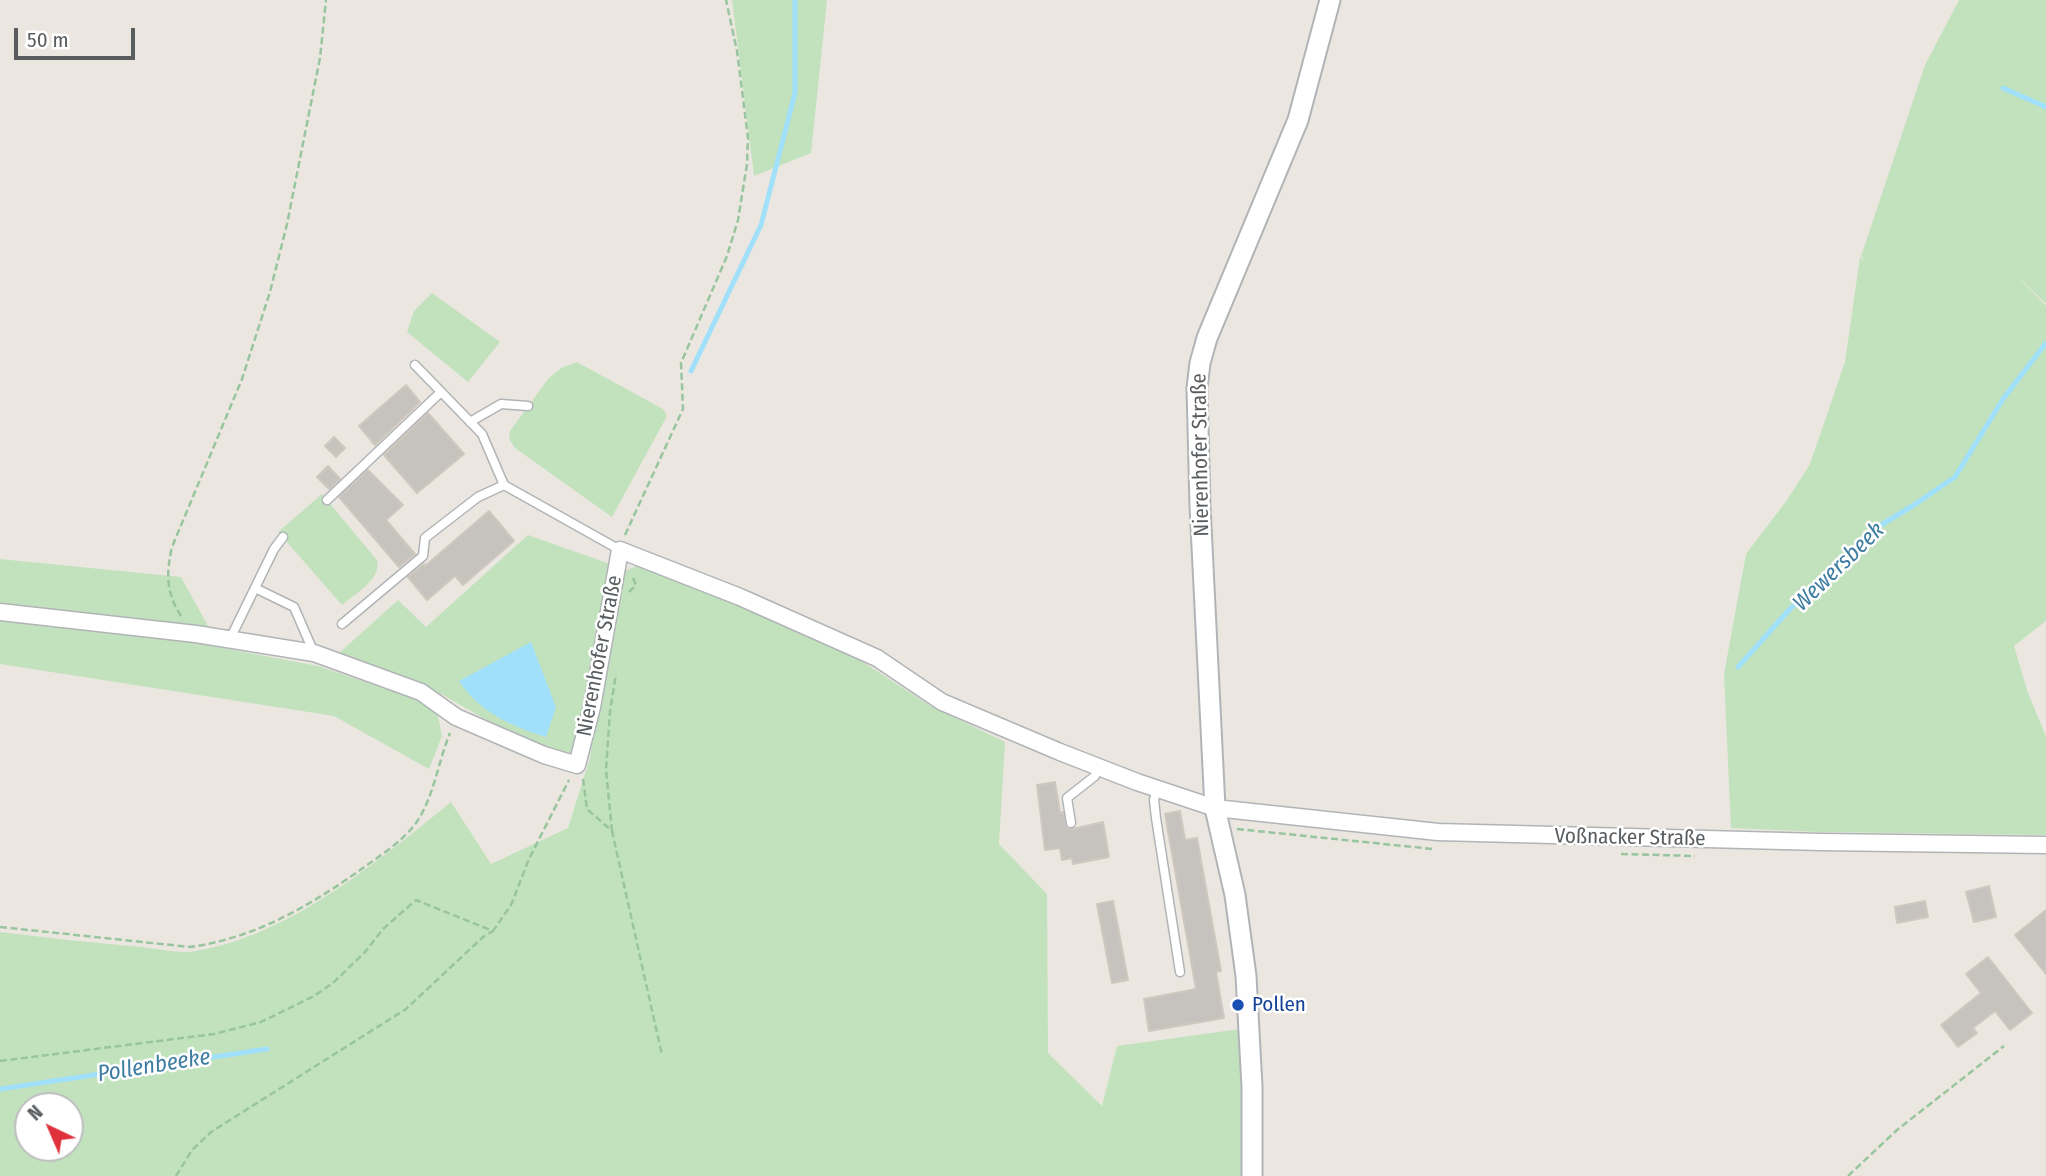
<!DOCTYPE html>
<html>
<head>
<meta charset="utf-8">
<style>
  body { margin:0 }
  #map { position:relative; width:2046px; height:1176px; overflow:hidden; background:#ebe7e0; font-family:"Fira Sans Condensed",sans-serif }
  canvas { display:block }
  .north { position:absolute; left:14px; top:1092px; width:70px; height:70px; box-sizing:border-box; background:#fff; border:2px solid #bdbebf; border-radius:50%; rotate:316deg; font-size:19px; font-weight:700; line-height:28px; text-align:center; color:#595d60 }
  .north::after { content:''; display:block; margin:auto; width:24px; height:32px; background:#e0323d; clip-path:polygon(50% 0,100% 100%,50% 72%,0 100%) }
  .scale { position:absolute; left:14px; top:28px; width:121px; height:32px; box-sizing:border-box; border:4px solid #595d60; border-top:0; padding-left:9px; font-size:21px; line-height:24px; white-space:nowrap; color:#595d60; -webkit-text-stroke:5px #fff; paint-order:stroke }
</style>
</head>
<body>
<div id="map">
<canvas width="2046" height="1176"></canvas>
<div class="north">N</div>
<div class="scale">50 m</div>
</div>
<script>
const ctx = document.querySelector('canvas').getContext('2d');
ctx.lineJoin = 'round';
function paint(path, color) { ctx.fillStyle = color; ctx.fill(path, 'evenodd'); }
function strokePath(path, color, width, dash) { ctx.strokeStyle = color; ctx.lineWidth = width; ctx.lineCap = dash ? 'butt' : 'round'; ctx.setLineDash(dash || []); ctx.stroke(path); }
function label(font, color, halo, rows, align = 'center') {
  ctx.font = font + ' "Fira Sans Condensed",sans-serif'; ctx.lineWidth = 5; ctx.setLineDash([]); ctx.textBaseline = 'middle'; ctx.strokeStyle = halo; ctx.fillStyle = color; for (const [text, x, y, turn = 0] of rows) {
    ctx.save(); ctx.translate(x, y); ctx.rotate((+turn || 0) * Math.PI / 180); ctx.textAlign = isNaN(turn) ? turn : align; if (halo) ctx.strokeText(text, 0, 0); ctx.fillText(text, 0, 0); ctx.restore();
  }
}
paint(new Path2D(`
  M732,0H827L811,153L754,176Z
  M1959,0H2046V304L2012,271L2046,306V621L2014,646L2028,693L2046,736V835L1819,832L1731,828L1724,674L1746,554L1787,500L1810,464L1845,362L1860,257L1865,262L1861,256L1925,65Z
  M432,293L500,342L468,382L407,332L414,311Z
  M577,362L663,409L667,416L612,517L515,448L509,439L510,431L548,379L561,368Z
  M322,494L377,560C382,579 355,594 342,605L278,532Z
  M528,535L610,564L593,665L572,759L516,737L443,695L338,654L398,600L426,627Z
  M0,559L181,577L208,626L212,646L318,666L436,706L442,736L429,769L334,716L0,664Z
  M639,565L813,634L866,664L929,705L1005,742L999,844L1047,894L1048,1053L1102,1106L1117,1046L1240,1029L1245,1176H0V932C48,938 95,943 143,947C160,949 180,954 196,951C291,935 378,861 451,802L491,864L568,828L590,758L604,661L620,573ZM28,1106H70V1148H28Z`), '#c2e2bd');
paint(new Path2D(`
  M531,642L556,707L546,737C512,727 478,711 459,681Z`), '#a1e0fa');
strokePath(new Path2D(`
  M2003,88L2046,107
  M691,371L761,225L795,93V0
  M1738,667L1790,609L1876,528L1914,505L1955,477L2003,399L2046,343
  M0,1089L267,1049`), '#a1e0fa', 5);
const building = new Path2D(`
  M406,385L420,402L375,445L359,426Z
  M428,413L464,454L417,493L384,455Z
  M334,437L345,448L336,457L325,446Z
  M328,466L340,479L329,489L317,477Z
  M368,470L403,505L386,520L415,554L399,567L339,497Z
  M489,511L514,541L463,585L455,576L427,600L408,577L424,564L425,566Z
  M1055,782L1060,813L1063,812L1067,829H1073L1103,822L1109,857L1073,864L1072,858L1062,860L1060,848L1045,850L1037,785Z
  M1180,811L1185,840L1197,838L1221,971L1216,972L1224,1018L1149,1031L1144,999L1196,989L1165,814Z
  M1989,886L1996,917L1974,922L1966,892Z
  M1113,901L1128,980L1112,983L1097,904Z
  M1925,901L1928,917L1897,923L1895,907Z
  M2046,910V974L2015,935Z
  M1988,957L2032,1013L2010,1030L1995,1011L1973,1028L1977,1033L1958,1047L1941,1025L1981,993L1966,974Z`);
paint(building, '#c6c2bd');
strokePath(building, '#cfc8bf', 2);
const service = new Path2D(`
  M415,365L482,434L504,485
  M470,422L501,404L528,406
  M327,500L441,392
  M255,588L294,607L314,653
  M342,624L423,556L425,538L478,497L504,485L620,550
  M230,639L274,549L283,537
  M1157,788L1154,800L1156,818L1180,972
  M1071,823L1067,798L1095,776L1098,767`);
const minor = new Path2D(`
  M0,612L196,634L314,653L421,692L456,717L544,755L577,765L592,707L620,550L740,597L877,658L942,702L1060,752L1137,782L1215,808L1438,832L1821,842L2046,845`);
const tertiary = new Path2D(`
  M1252,1176V1087L1246,976L1235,895L1215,808L1200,506L1197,388L1200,363L1207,338L1298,120L1330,0`);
strokePath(service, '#b1b4b7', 11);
strokePath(minor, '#b1b4b7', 19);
strokePath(tertiary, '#b1b4b7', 23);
strokePath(new Path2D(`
  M625,535L683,409L681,363L727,256L738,220L747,164L748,138L737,51L726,0
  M629,592L636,585L633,578
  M181,616C166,593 166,573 172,547L242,379L270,292L287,224L320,58L326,0
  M583,779L587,809L612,831L662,1055
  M1237,829L1433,849
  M612,831L606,770L610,711L616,674
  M1621,854L1695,856
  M0,927L190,947C256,938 311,905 363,868C381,855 403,841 416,823C434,797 438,762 450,733
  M0,1061L214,1034L261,1022L314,996L333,983L365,952L383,929L416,900L493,931L511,905L529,859L569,780
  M176,1176L192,1150L211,1132L406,1009L483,937L493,931
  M1848,1176L1897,1130L2004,1046`), '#98c59e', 2.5, [7, 3.5]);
strokePath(service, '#fff', 8);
strokePath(minor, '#fff', 16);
strokePath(tertiary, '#fff', 19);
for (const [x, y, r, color] of [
  [1238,1005,7,"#1a4fb4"]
]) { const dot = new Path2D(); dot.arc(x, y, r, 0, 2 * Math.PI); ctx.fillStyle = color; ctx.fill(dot); strokePath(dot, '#fff', 2.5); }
label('21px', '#595d60', '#fff', [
  ["Nierenhofer Straße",1201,455,-91],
  ["Nierenhofer Straße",600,656,-79],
  ["Voßnacker Straße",1630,838,1]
]);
label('21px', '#164399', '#fff', [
  ["Pollen",1252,1005]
], 'left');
label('italic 23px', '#3e7da2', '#fff', [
  ["Wewersbeek",1839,567,-44],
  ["Pollenbeeke",154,1066,-9]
]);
</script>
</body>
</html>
